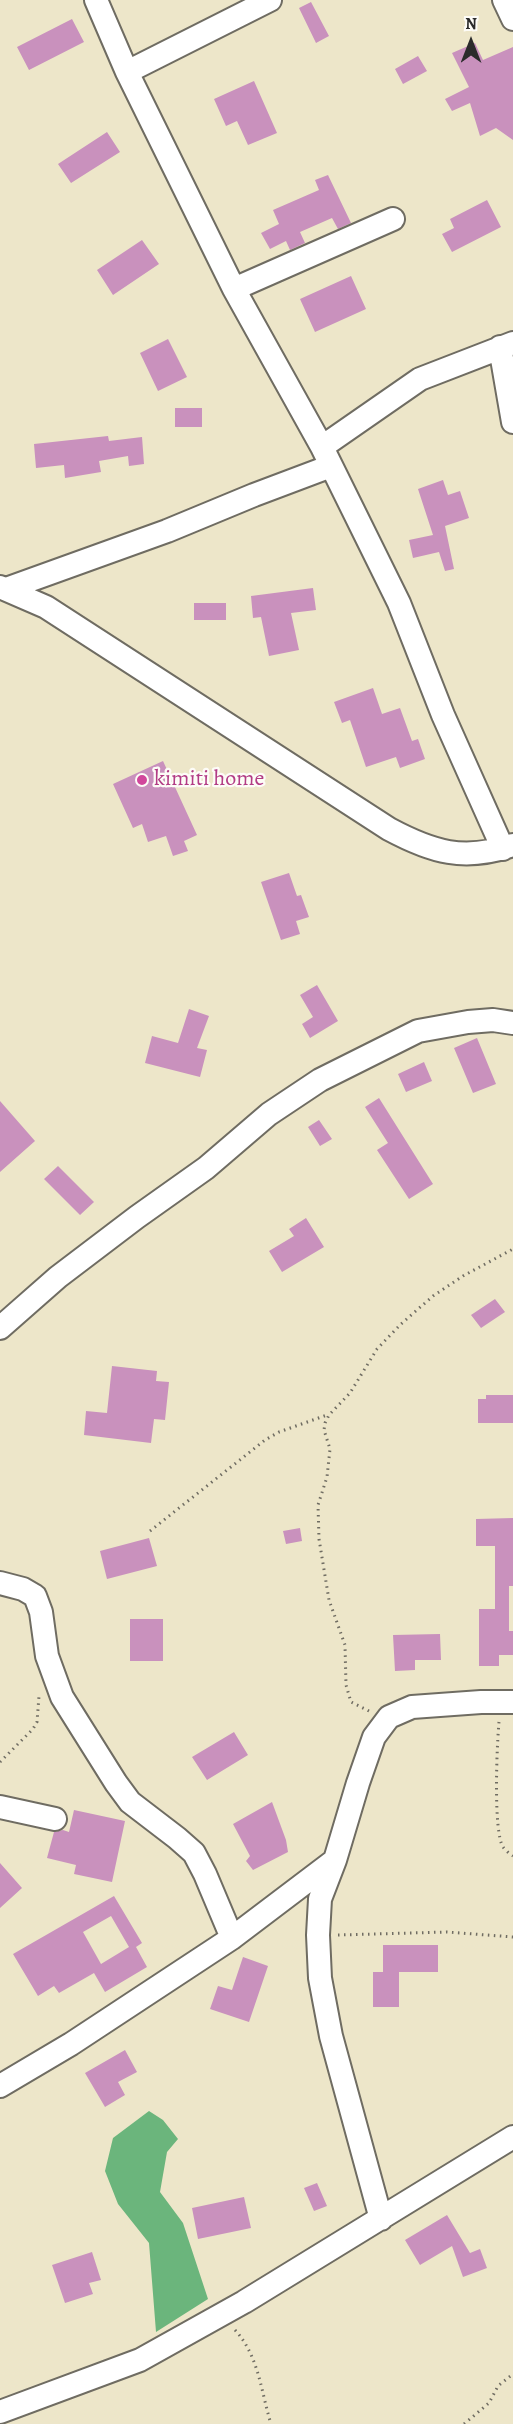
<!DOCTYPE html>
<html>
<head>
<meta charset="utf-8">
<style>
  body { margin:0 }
  #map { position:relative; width:513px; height:2424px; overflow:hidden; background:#ede6c9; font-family:Alegreya,serif }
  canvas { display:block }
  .north { position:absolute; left:441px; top:12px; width:60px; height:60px; -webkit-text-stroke:4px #fdfcf7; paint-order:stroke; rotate:0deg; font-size:16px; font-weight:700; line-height:24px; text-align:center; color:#2b2b2b }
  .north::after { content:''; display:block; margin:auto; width:21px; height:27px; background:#2b2b2b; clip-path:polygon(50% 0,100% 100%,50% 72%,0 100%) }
</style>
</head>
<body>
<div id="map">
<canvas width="513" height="2424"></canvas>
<div class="north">N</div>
</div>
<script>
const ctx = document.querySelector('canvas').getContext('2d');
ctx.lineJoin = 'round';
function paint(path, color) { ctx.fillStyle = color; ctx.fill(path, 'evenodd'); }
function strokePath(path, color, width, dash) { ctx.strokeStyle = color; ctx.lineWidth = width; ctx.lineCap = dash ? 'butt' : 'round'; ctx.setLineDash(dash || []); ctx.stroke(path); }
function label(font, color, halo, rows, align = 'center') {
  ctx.font = font + ' Alegreya,serif'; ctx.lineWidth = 4.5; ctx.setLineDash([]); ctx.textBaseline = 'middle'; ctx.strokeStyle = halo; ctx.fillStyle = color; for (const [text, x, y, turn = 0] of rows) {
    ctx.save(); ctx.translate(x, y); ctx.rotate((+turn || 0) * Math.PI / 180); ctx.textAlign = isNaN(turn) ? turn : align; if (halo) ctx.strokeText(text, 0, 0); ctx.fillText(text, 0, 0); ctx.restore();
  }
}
paint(new Path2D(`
  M149,2111L163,2120L178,2139L167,2152L160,2192L183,2223L208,2299L156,2332L149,2243L118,2204L105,2171L113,2138Z`), '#6bb57c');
paint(new Path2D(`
  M311,2L329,36L316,43L299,8Z
  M72,19L84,42L29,70L17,47Z
  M475,43L483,60L513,47V140L496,128L480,136L470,103L452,111L445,99L469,87L452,53Z
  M418,56L427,71L403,84L395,69Z
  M254,81L277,133L248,145L237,121L226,126L214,99Z
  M107,132L120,152L71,183L58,164Z
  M328,175L351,223L338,229L332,218L300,232L305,243L290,250L286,241L270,249L261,233L279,224L273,210L319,190L315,180Z
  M487,200L501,227L452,252L442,234L454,228L450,219Z
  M142,240L159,264L113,295L97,270Z
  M351,276L366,309L315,332L300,299Z
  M168,339L187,377L158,391L140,353Z
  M175,408H202V427H175Z
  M108,436L109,441L142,437L144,464L129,466L128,456L99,461L101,472L65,478L64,465L36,468L34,444Z
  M443,480L448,495L460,491L469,518L445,526L454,569L445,571L439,552L413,558L409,540L433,535L418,489Z
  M313,588L316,610L291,613L299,650L269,656L261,617L253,618L251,596Z
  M194,603H226V620H194Z
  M373,688L382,714L400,708L412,741L418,739L425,759L400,768L396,757L366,767L350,720L342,723L334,702Z
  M163,761L197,835L184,841L188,851L173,856L166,836L148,842L142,824L133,828L113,784Z
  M289,873L297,896L301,895L309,917L296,921L300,934L281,940L261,882Z
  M317,985L338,1021L310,1038L302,1024L313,1017L300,995Z
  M189,1009L209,1016L197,1048L207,1050L200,1077L145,1063L152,1036L178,1043Z
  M477,1038L496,1084L473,1093L454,1048Z
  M424,1062L432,1081L406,1092L398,1074Z
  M379,1098L433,1184L409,1199L377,1150L388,1143L365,1107Z
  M0,1101L35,1141L0,1172Z
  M319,1120L332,1139L320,1146L308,1127Z
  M58,1166L94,1202L80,1215L44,1179Z
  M306,1218L324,1247L282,1272L269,1251L294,1236L289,1229Z
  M495,1299L505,1312L481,1328L471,1315Z
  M112,1366L157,1371L156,1381L169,1382L165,1420L154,1419L151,1443L84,1435L86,1411L107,1413Z
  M486,1395H513V1423H478V1399H486Z
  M513,1518V1586H509V1631H513V1655H499V1666H479V1609H495V1546H476V1519Z
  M300,1528L302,1541L286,1544L283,1531Z
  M149,1538L157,1566L107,1579L100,1551Z
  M130,1619H163V1661H130Z
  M440,1634L441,1660H415V1670L395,1671L393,1635Z
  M234,1732L248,1755L207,1780L192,1757Z
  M272,1802L286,1840L288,1852L253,1870L246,1861L250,1856L233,1824Z
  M74,1810L125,1821L112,1882L74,1874L76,1865L47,1858L54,1832L63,1830L69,1832Z
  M0,1863L22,1888L0,1908Z
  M114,1896L142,1943L136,1947L147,1967L105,1992L94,1973L59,1993L54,1986L38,1996L13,1954ZM111,1916L129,1947L101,1964L83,1932Z
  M383,1945H438V1972H399V2007H373V1972H383Z
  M243,1957L268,1966L249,2022L210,2009L218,1986L232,1990Z
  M125,2050L137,2072L118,2082L125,2095L105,2107L85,2073Z
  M317,2183L327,2206L314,2211L304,2188Z
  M244,2197L251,2228L198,2239L192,2208Z
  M447,2215L470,2253L480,2249L487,2268L463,2277L452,2246L420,2265L405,2240Z
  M92,2252L101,2280L89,2283L93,2294L65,2303L52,2265Z`), '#c991bd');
const minor = new Path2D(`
  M96,0L127,72L234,289L322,447L399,603L443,715L503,849
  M504,0L513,19
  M127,72L270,0
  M234,289L393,219
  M500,347L513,422
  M322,447L420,379L513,343
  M0,587L46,607L389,829C432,852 464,862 513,845
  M6,589L167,531L254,495L331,466
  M0,1328L58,1277L137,1217L206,1168L269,1114L320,1080L418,1031L468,1022L493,1020L513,1023
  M0,1583L23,1589L35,1596L41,1612L47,1656L62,1697L116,1783L130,1802L177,1838L194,1853L205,1874L232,1938
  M0,1807L55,1819
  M335,1860L320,1899L318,1935L320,1978L331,2036L381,2219
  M0,2086L71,2044L232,1938L335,1860L358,1783L374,1737L389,1717L412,1707L481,1702H513
  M0,2412L140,2360L244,2302L513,2137`);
strokePath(minor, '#6f6c62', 26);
strokePath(new Path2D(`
  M150,1531L265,1440L279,1432L327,1415
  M369,1711L351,1702L346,1685L345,1645L329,1600L319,1539L318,1505L327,1477L330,1449L324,1430L325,1423L329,1415L350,1393L377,1349L401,1324L433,1296L463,1276L513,1249
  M499,1722C497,1743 493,1831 503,1847C505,1850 510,1854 513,1856
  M0,1762L33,1729L37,1722L39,1696
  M338,1935L447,1932L513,1937
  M235,2330C259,2356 261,2392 271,2424
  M464,2424L489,2403L498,2386L513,2374`), '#6f6c62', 3, [1.5, 4.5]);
strokePath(minor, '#fff', 22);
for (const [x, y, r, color] of [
  [142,780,6,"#d1479c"]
]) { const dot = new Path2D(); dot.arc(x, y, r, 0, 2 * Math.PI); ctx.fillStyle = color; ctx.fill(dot); strokePath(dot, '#fdfcf7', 2); }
label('22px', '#b23c85', '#fdfcf7', [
  ["kimiti home",154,780]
], 'left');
</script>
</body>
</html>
